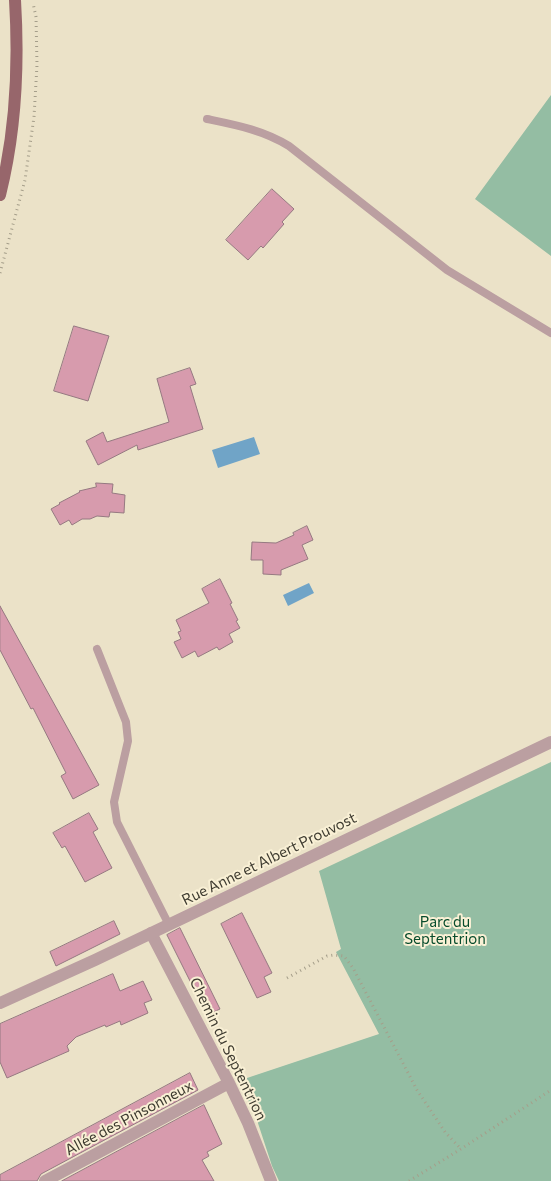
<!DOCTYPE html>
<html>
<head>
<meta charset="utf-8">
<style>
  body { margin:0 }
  canvas { display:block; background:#ebe2c8 }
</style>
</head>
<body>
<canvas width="551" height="1181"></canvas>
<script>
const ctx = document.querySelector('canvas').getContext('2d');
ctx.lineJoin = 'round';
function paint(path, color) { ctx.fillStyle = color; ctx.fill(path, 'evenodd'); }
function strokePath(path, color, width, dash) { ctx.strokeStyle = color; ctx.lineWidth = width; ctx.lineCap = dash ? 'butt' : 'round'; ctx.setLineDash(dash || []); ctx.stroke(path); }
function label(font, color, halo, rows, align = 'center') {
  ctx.font = font + ' Commissioner,sans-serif'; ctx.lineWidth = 4; ctx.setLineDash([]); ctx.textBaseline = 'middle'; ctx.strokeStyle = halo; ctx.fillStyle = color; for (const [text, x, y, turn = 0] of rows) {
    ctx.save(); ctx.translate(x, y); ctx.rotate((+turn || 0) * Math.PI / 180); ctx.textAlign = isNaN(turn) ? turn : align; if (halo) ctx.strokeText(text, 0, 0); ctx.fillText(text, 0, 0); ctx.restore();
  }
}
paint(new Path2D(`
  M551,95V256L475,199Z
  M551,762V1181H279L272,1166L255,1114L238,1081L379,1034L336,952L341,949L319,871Z`), '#94bda3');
paint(new Path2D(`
  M254,437L260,454L218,468L212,450Z
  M309,583L314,593L288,606L283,595Z`), '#70a4c7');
const building = new Path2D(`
  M272,189L294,209L282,222L284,224L263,248L261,246L248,260L226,240Z
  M74,326L109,336L88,401L54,391Z
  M190,368L196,384L190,386L203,429L138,450L137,445L98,465L86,441L103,432L107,442L169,422L157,379Z
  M96,483L113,484L112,493L125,495L124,513L110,512L109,517L97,516L90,519H82L72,525L69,520L60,525L51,509L60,504L59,503L80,492L79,491L96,487Z
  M307,526L313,540L302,545L308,559L281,570V575L263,574V560H251L252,542L276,543L294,535L293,533Z
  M220,579L232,603L230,604L238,620L236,621L240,628L229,634L233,642L219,650L217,647L198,657L195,651L182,658L174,642L181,639L178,632L181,631L176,620L209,603L202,589Z
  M0,606L99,785L73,799L61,776L66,773L33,708L31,709L0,650Z
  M89,813L98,829L93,832L112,868L85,882L65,846L62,848L53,833Z
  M242,913L272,973L264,977L271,992L257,998L221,924Z
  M114,921L120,934L56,966L50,952Z
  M180,928L220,1009L207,1015L167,935Z
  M113,974L120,991L143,981L152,1000L144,1003L148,1013L121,1025L120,1021L106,1027L105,1025L76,1037L67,1046L69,1051L7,1078L0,1062V1024Z
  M190,1073L198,1090L41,1174L37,1181H0V1175Z
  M204,1105L222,1144L207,1152L209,1156L202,1160L214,1181H62Z`);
paint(building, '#d79bad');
strokePath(building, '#957981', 1);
strokePath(new Path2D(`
  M0,273L25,180L34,117L37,65L36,17L33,3
  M287,978L327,956L334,955L344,956L353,968L417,1090L445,1132L461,1149
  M409,1181L461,1149L551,1090`), '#a59e8a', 3, [1, 4]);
strokePath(new Path2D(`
  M207,119C236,125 263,130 289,146L447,270L551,333
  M97,649L126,722L128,741L114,802L117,822L169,925`), '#bb9fa1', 8);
strokePath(new Path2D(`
  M151,933L229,1083L248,1123L271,1181
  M45,1181L229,1083`), '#bb9fa1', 12);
strokePath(new Path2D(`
  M0,1003L95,960L551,742`), '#bb9fa1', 12);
strokePath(new Path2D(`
  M0,195C16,131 19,65 15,0`), '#97666b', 12);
label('15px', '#3e3b30', '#f9f0d5', [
  ["Rue Anne et Albert Prouvost",269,859,-26],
  ["Chemin du Septentrion",228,1049,64],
  ["Allée des Pinsonneux",129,1118,-28]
]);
label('15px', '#074c2c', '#f9f0d5', [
  ["Parc du",445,922],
  ["Septentrion",445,939]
]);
</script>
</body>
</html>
